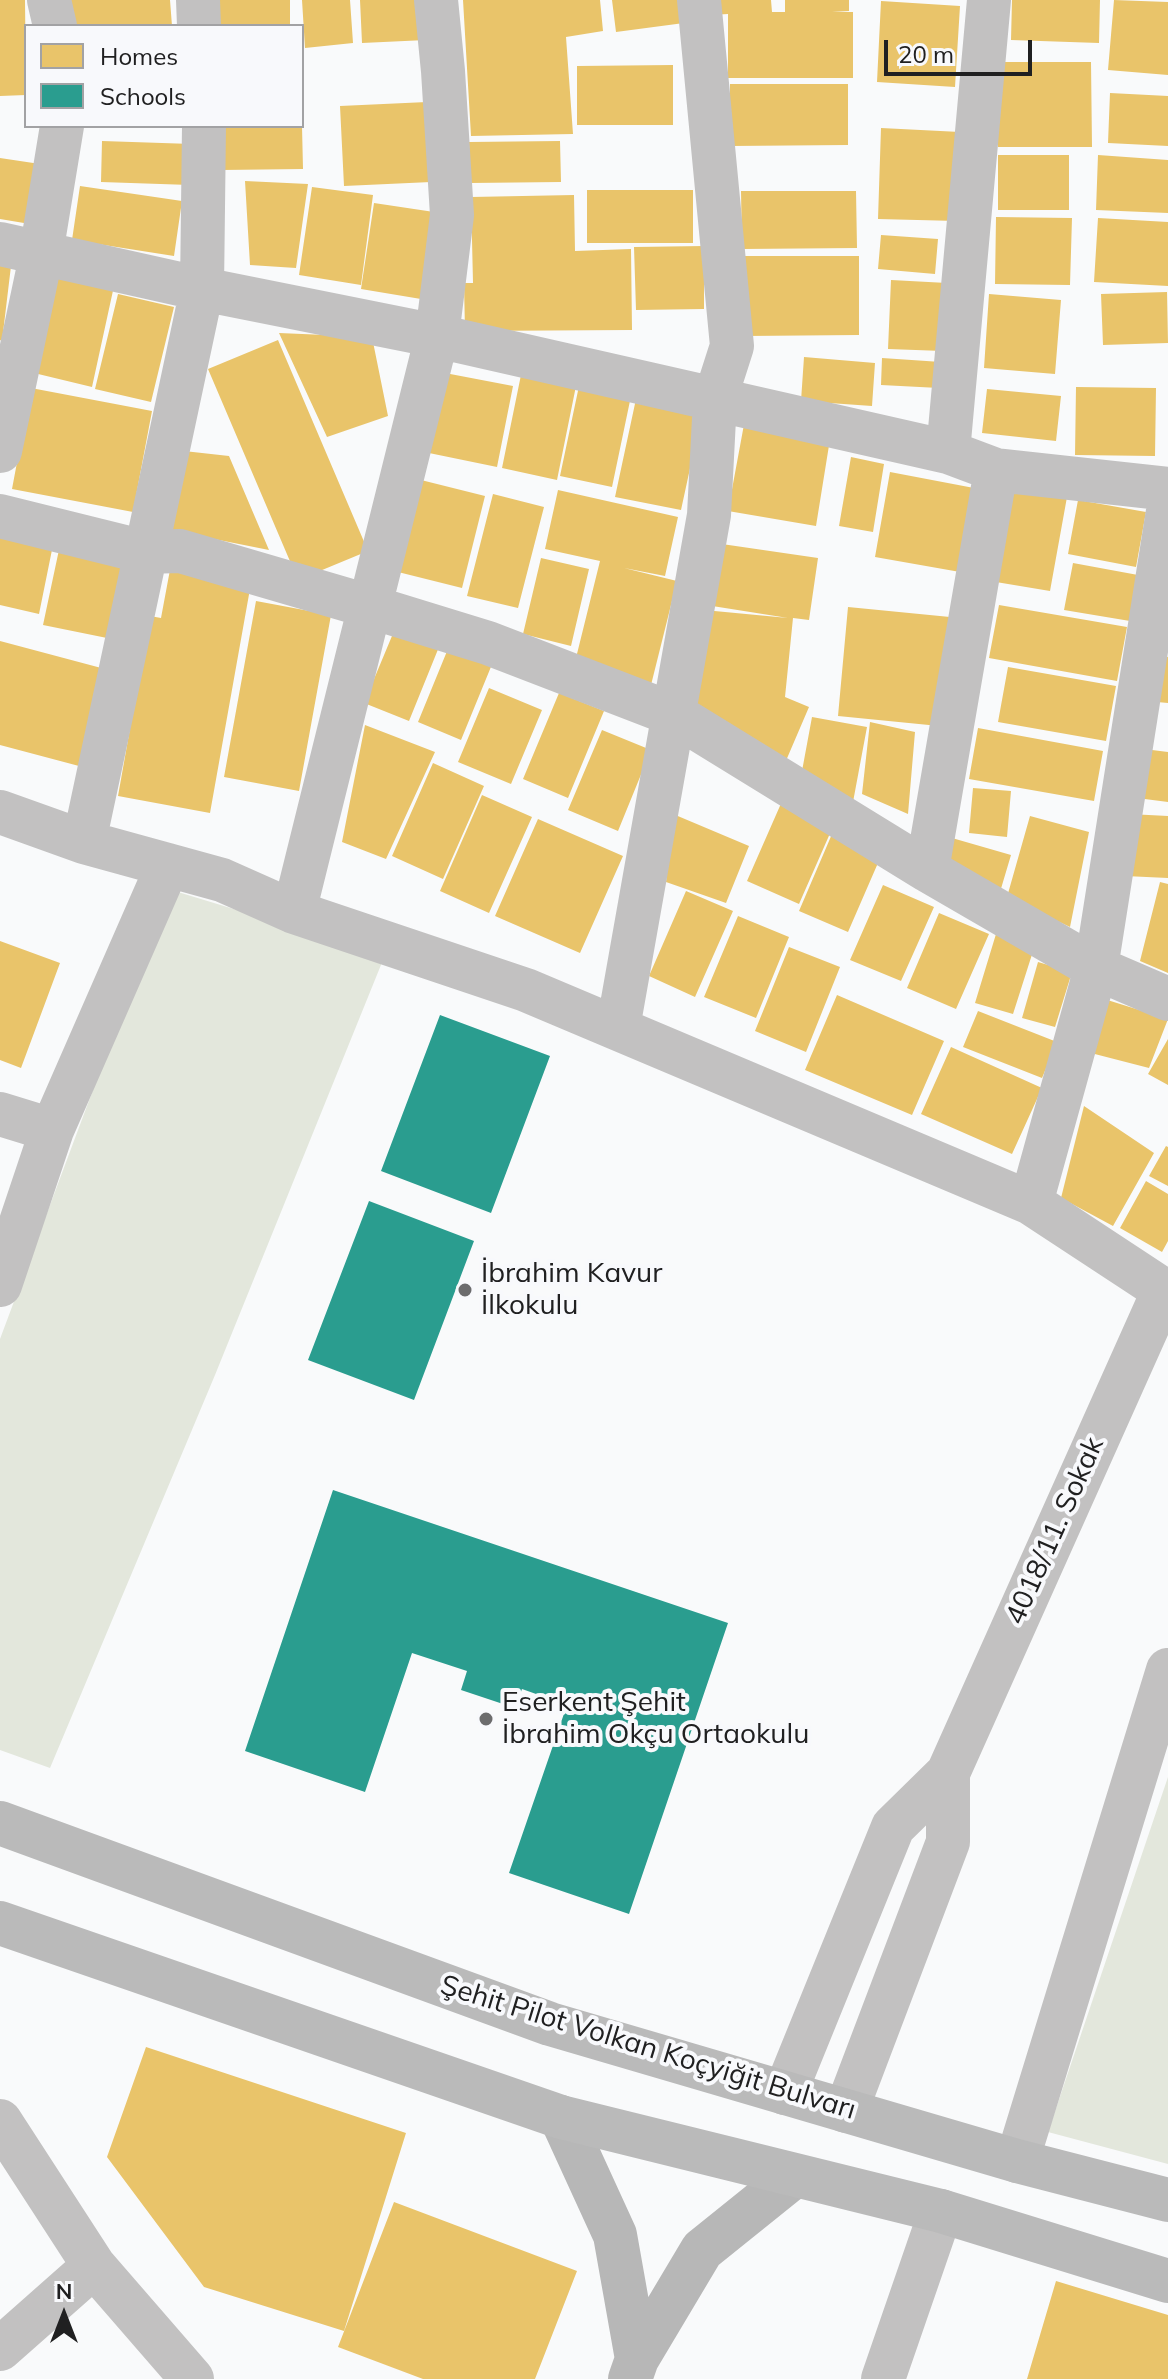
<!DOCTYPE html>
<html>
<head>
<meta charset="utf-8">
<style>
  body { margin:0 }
  #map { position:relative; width:1168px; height:2379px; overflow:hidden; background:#f9fafb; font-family:Mulish,sans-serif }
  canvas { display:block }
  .legend { position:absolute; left:24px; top:24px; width:280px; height:104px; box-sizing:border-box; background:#f8f9fc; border:2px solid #a2a2a4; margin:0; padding:10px 14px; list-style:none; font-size:24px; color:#202021 }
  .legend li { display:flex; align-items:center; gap:16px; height:40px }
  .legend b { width:40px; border:2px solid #a2a2a4 }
  .north { position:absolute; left:24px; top:2275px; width:80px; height:80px; -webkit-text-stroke:6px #f8f9fc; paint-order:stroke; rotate:0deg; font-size:22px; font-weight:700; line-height:32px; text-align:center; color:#202021 }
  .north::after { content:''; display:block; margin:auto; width:28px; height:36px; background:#202021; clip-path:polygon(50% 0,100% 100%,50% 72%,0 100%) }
  .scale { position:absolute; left:884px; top:40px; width:148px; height:36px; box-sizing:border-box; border:4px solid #202021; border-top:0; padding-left:10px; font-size:24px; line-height:28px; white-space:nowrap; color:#202021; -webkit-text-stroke:6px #f8f9fc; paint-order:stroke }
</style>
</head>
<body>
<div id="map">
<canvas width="1168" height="2379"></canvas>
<ul class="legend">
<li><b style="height:22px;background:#e9c46a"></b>Homes</li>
<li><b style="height:22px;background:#2a9d8f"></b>Schools</li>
</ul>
<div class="north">N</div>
<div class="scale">20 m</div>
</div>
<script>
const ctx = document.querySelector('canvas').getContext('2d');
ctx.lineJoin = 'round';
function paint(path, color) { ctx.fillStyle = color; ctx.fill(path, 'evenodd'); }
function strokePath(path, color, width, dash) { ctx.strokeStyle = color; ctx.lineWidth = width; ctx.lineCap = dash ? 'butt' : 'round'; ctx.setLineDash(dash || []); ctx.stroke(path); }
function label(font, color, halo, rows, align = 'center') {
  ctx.font = font + ' Mulish,sans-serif'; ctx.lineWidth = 8; ctx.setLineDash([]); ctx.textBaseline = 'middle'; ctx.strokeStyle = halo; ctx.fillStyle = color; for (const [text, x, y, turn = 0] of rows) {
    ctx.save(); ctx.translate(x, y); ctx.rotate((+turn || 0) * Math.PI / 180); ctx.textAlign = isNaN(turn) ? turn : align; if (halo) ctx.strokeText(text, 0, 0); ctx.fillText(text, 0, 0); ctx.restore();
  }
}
paint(new Path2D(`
  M168,889L385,955L215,1375L50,1768L0,1750V1339Z
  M1168,1777V2164L1048,2132Z`), '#e3e7dc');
paint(new Path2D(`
  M0,0H25L26,95L0,96Z
  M66,0H170L172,26H68Z
  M214,0H290V26H215Z
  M302,0H350L353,43L305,48Z
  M360,0H424L426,40L362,43Z
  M463,0H600L603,31L566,37L573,134L471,136Z
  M612,0H681L684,23L616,32Z
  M709,0H771L772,12H785V0H849V11L832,12H853V78H728V14L710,15Z
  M1012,0H1100L1099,43L1011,40Z
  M1114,0L1168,2V75L1108,70Z
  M881,1L960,6L955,87L877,82Z
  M997,62H1091L1092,147H998Z
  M673,65V125H577V66Z
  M730,84H848V145L730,146Z
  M1110,93L1168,96V146L1108,143Z
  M427,102L431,182L344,186L340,106Z
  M222,126H302L303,169L222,170Z
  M881,128L960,132L957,221L878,219Z
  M102,141L192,144L190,185L101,182Z
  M560,141L561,182L470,183L469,142Z
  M998,155H1069V210H998Z
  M1098,155L1168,160V213L1096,210Z
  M0,158L40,164L30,224L0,219Z
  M245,181L308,184L296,268L250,265Z
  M80,186L182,201L174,256L72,240Z
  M312,187L373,195L361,285L299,275Z
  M587,190H693V243H587Z
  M741,191H856L857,248L742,249Z
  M574,195L575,251L631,249L632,330L465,331L464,283H473L471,197Z
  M374,203L434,212L421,299L361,289Z
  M996,217L1072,218L1070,285L995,284Z
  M1098,218L1168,222V286L1094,282Z
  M881,235L938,239L935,274L878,269Z
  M704,246V309L636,310L634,247Z
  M745,256H859V335L745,336Z
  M0,265L11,266L2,341L0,340Z
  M57,273L114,286L92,387L34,373Z
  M891,280L947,283L943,351L888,349Z
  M1167,292L1168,343L1103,345L1101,294Z
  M118,294L174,307L151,402L95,389Z
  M989,294L1061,300L1055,374L984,368Z
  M279,333L372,337L388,416L327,437Z
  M278,340L368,551L298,580L208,369Z
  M804,357L875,363L872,406L801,401Z
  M882,358L941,362L939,388L881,385Z
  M522,370L577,381L557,480L502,468Z
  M445,373L513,386L497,467L429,453Z
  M579,386L631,396L612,487L560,476Z
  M1076,387L1156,388L1155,456L1075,455Z
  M31,388L152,411L133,512L12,489Z
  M987,389L1061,396L1056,441L982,433Z
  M636,399L702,413L681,510L615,497Z
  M745,419L831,433L816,526L728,511Z
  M184,451L229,456L269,550L169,530Z
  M851,457L884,464L873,532L839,526Z
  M890,472L974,488L960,572L875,557Z
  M421,480L485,496L462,588L398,572Z
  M1013,488L1067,497L1050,591L996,582Z
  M558,490L678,517L665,576L624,568L677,581L650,689L573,670L600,561L545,549Z
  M493,494L544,507L518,608L467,596Z
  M1078,500L1146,512L1136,567L1068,554Z
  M0,523L55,535L39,614L0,605Z
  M715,543L818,558L809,620L793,618L785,697L809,707L785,763L693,721L704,610L788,618L706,605Z
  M60,545L124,558L107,638L43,625Z
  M541,558L589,569L571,646L523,634Z
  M172,559L253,572L210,813L118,796L150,616L161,618Z
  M1073,563L1138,575L1130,621L1064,610Z
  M256,601L331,615L299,791L224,777Z
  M999,605L1127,627L1117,681L989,658Z
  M848,607L950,617L939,726L838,716Z
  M397,624L441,642L409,721L364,703Z
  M452,639L495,657L461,740L418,722Z
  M0,641L105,669L79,766L0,745Z
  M1163,656L1168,657V703L1157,702Z
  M1008,667L1116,686L1106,741L998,722Z
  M489,688L542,710L511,784L458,762Z
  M559,693L604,711L568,798L523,779Z
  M812,717L867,727L853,802L802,771Z
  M870,722L915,732L908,814L862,794Z
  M365,725L435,752L386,859L342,842Z
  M978,728L1103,751L1094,801L969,779Z
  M602,730L651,750L618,831L568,810Z
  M1144,749L1168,752V802L1137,798Z
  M433,763L484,786L443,879L392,856Z
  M973,788L1011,791L1007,837L969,833Z
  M482,795L532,817L489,913L440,891Z
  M783,799L835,822L799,904L747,881Z
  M673,814L749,846L726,903L666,882Z
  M1129,814L1168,816V878L1125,876Z
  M1030,816L1089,832L1070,927L1007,897Z
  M538,819L623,856L580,953L495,916Z
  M832,834L881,856L848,932L799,911Z
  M952,838L1011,855L1000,892L944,869Z
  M1160,882L1168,884V973L1140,961Z
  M883,885L934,907L901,981L850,960Z
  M686,891L733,911L695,997L649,976Z
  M939,913L989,934L956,1009L907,988Z
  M738,916L789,937L756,1018L704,997Z
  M996,934L1035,945L1013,1014L975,1003Z
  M0,941L60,963L21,1068L0,1060Z
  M789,947L840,967L806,1052L755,1031Z
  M1038,962L1072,972L1055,1027L1022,1018Z
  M837,995L944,1041L912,1115L805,1070Z
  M1101,998L1168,1019L1149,1068L1087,1052Z
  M978,1011L1057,1042L1042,1078L963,1047Z
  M1168,1039V1085L1148,1074Z
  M951,1047L1042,1088L1012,1154L921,1114Z
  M1084,1106L1154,1153L1113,1226L1061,1198Z
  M1166,1146L1168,1147V1186L1149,1176Z
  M1146,1181L1168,1194V1241L1162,1252L1120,1228Z
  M146,2047L406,2133L344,2331L204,2287L107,2157Z
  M394,2202L577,2271L535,2379H423L338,2347Z
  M1056,2281L1168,2315V2379H1027Z`), '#e9c46a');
paint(new Path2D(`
  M440,1015L550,1056L491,1213L381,1171Z
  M369,1201L474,1241L414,1400L308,1360Z
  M333,1490L728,1623L629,1914L509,1873L567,1705L522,1689L515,1708L461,1690L467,1671L412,1653L365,1792L245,1751Z`), '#2a9d8f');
strokePath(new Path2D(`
  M49,0L55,26
  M198,0L199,26
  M0,244L202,289L437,336L948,452
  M0,451L39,266L62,126
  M996,470L1168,489
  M0,516L145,552L180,551L368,606L488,643L675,715L927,870L1096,968L1168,999
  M0,812L84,842L222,880L294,912L526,990L1031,1203L1168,1293
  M84,842L202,289L204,126
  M927,870L996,470L948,452L989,0
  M294,912L437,336L452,215L443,71L436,0
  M618,1028L709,515L715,399L732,346L699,0
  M0,1114L52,1130
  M1031,1203L1096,968L1168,511
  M0,1285L52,1130L168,865
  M785,2093L893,1827L948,1773L1164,1290
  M846,2111L948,1842V1773
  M0,2121L94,2266L192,2379
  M1017,2161L1168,1670
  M0,2349L94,2266
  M883,2379L941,2211`), '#c2c1c1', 44);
strokePath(new Path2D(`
  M561,2117L615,2235L637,2359
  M630,2379L637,2359L702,2250L794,2176`), '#b7b7b7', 44);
strokePath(new Path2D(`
  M0,1823L550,2024L1017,2161L1168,2200
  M0,1923L561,2117L941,2211L1168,2281`), '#bababa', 44);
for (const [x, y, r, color] of [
  [465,1290,8,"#6c6c6d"],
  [486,1719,8,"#6c6c6d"]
]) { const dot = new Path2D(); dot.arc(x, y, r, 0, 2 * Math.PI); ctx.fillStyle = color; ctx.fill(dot); strokePath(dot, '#f8f9fc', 3); }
label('28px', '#202021', '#f8f9fc', [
  ["İbrahim Kavur",481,1274],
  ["İlkokulu",481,1306],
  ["Eserkent Şehit",502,1703],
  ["İbrahim Okçu Ortaokulu",502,1735]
], 'left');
label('28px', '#202021', '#f8f9fc', [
  ["4018/11. Sokak",1055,1531,-66],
  ["Şehit Pilot Volkan Koçyiğit Bulvarı",648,2048,17]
]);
</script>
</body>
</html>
